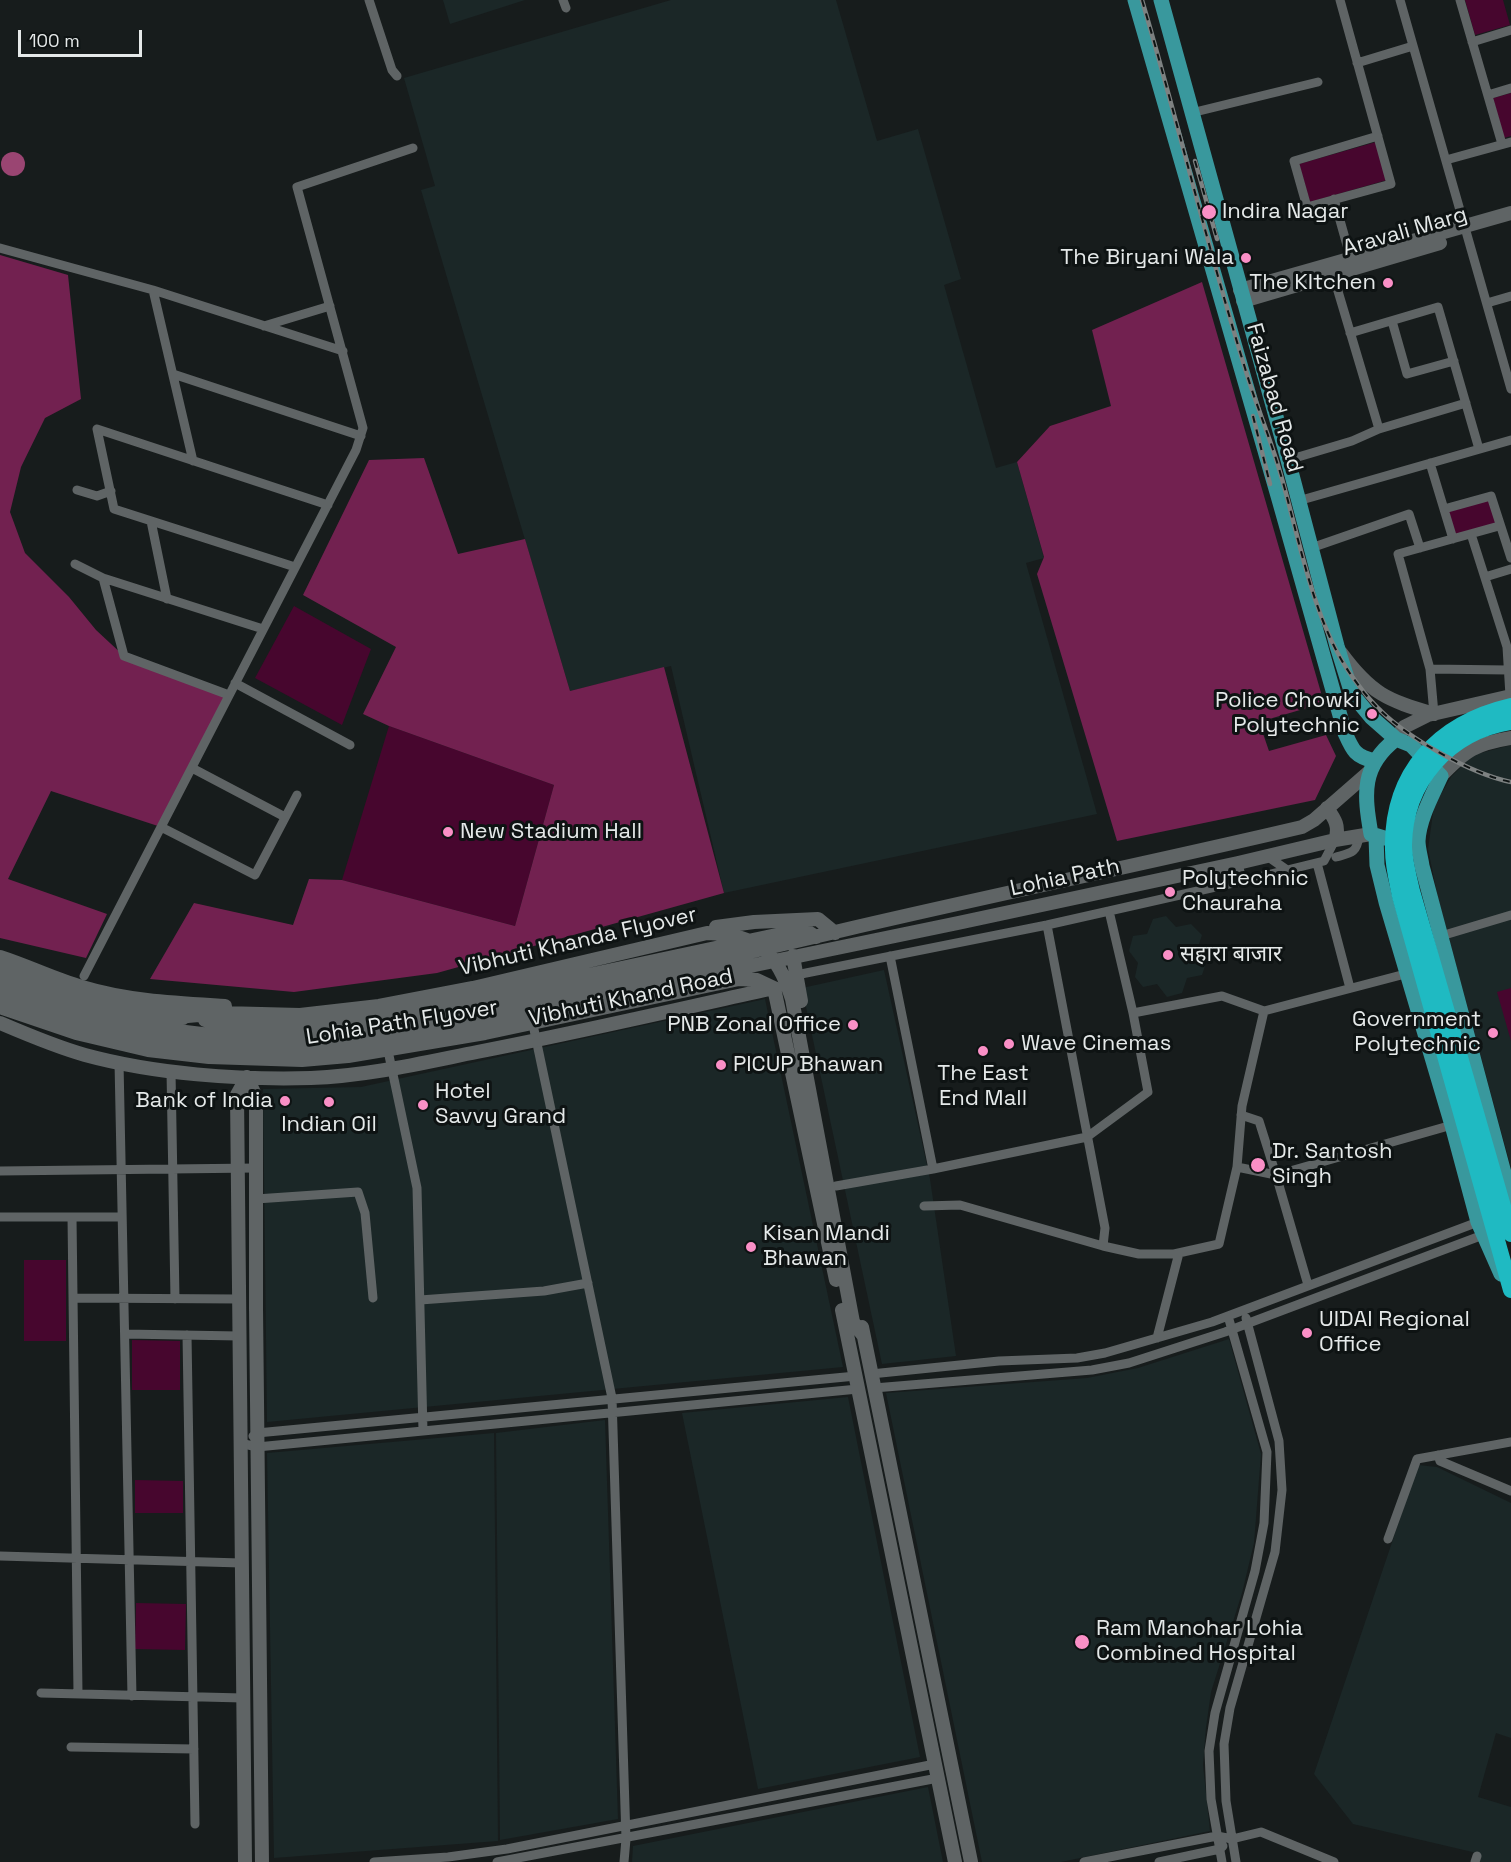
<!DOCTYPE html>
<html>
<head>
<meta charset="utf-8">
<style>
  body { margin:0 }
  #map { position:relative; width:1511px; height:1862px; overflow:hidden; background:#171c1c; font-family:"Space Grotesk",sans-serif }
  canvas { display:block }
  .scale { position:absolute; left:18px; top:30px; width:124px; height:27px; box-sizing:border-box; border:3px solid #e5e9e9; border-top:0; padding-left:8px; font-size:18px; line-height:21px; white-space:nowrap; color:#e5e9e9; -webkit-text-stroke:4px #0e1313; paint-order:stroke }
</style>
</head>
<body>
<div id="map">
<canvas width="1511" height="1862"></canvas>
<div class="scale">100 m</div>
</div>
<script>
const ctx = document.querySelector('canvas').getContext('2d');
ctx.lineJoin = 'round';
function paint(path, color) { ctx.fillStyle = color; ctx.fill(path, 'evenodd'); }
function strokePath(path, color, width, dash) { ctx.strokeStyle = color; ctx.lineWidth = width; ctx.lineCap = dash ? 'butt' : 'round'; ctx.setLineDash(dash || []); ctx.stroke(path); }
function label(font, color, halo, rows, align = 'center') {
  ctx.font = font + ' "Space Grotesk","Noto Sans Devanagari",sans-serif'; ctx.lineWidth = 6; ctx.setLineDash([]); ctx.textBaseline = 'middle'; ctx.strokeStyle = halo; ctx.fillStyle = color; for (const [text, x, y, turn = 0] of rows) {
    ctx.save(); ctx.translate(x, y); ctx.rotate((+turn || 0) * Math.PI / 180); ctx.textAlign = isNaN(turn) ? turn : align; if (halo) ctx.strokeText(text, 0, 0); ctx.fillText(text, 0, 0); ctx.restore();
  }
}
paint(new Path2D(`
  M443,0H525L450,24Z
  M671,0H836L877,141L918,129L961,279L944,285L996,468L1017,462L1044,558L1026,563L1097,814L724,893L671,666L570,691L421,190L435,186L404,78Z
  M1511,745V1168L1438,898L1428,849L1434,806L1451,777L1473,755Z
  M1166,916L1176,927L1191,924L1202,935L1197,950L1207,960L1202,975L1187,978L1182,993L1167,997L1157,984L1143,987L1135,977L1138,963L1129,951L1133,936L1147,934L1153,919Z
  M884,970L930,1179L956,1356L882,1364L802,988Z
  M765,999L843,1367L267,1422L263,1089L361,1087Z
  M1229,1339L1261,1454L1254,1543L1242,1593L1211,1692L1206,1727L1203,1765L1210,1831L1061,1862H982L886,1393L1087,1378L1138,1368Z
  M848,1397L920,1757L758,1789L682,1413Z
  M605,1420L618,1819L500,1840L496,1433Z
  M494,1433L498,1841L274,1858L267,1453Z
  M1418,1465L1437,1467L1511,1503V1738L1496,1733L1478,1797L1511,1807V1862H1480L1481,1854L1353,1824L1314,1774Z
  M928,1787L943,1862H632L633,1846Z`), '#1b2727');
paint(new Path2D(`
  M1465,0H1503L1510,25L1475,35Z
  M1511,93V136L1504,138L1493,98Z
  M1376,142L1387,180L1310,202L1299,164Z
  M1489,500L1496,524L1455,536L1448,511Z
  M294,606L371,649L342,725L255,678Z
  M389,726L554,785L515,926L342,880Z
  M1511,988V1041L1497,992Z
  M24,1260H66V1341H24Z
  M132,1340L180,1341V1390H132Z
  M135,1480L183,1481V1513H135Z
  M136,1603L186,1604L185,1650L135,1649Z`), '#47062e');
paint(new Path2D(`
  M0,255L68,275L81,399L45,418L21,467L10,512L25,553L69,597L96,630L124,656L229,695L161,827L51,791L8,879L107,914L86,958L0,938Z
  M1202,282L1324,703L1259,722L1269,751L1326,735L1336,756L1315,800L1117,841L1037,574L1044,557L1017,462L1050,426L1111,406L1092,330Z
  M424,458L458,554L525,539L570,691L664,667L724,893L437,973L294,992L150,979L194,903L293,925L309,879L342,880L515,926L554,785L389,726L363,714L396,647L303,595L369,460Z`), '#722150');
paint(new Path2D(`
  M1 164a12 12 0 1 1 24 0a12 12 0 1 1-24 0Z`), '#9a4572');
strokePath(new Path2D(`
  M369,0L392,70L397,76
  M563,0L566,8
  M1340,0L1391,184L1307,207L1294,161L1378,136
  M1400,0L1511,389
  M1460,0L1502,144
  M1472,42L1511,30
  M1357,63L1413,46
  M1488,95L1511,88
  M1191,113L1318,82
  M1446,160L1511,142
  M1334,199L1352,263
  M0,248L153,290L343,351
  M1332,271L1379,429
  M153,290L193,461
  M1487,303L1511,296
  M1392,321L1407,374L1454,361
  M264,326L330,306
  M1350,333L1438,307L1479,449
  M173,374L361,436
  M97,429L114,509L295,567
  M97,429L328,505
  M1288,460L1352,441L1379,429L1466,403
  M1430,463L1453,539
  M77,490L97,496L111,491
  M1298,501L1511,440
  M1444,509L1491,496L1511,558
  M151,521L167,599
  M1471,534L1507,647L1510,696
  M1311,548L1409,514L1420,548
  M75,564L103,578L263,629
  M1485,577L1511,569
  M103,578L124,656L229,695
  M1430,669L1508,670
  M235,683L350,745
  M1434,714L1430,669L1398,554L1499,526
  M192,768L285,817
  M161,827L255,875L297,795
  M1267,856L1287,870
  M1336,857C1351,853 1357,853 1359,836
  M1317,863L1350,988
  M1242,881L1324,861L1335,840
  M1047,925L1105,1228L1103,1246
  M1441,936L1511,915
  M890,956L933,1169
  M796,975L1047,925L1242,881L1238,863
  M84,976L356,450L363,428L297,187L413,148
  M1133,1013L1222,996L1264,1011L1409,973
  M532,1020L612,1398L626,1839L624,1862
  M387,1046L417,1188L423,1431
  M119,1062L132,1696
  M171,1071L175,1299
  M1237,1167L1242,1106L1264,1011
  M0,1171L256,1168
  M836,1186L933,1169L1087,1137L1148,1092L1133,1013L1109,911
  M256,1199L358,1192L365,1213L373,1298
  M924,1206L960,1205L1103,1246L1139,1254H1174L1219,1244L1237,1167L1276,1175L1259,1121L1241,1115
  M0,1217H122
  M72,1217L78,1694
  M1308,1285L1276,1175L1452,1125
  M73,1298L239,1299
  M420,1300L544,1291L588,1283
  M125,1334L239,1336
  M187,1335L195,1824
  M1157,1338L1179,1253
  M871,1374L999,1361L1077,1358L1105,1353L1212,1322L1478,1222
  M874,1388L1092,1370L1129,1363L1225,1332L1483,1235
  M253,1436L257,1433L856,1376
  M240,1443L257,1447L858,1389
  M1438,1455L1440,1461L1511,1491
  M1388,1539L1417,1459L1511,1442
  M0,1556L241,1563
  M41,1693L243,1698
  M71,1747L194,1749
  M374,1862L448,1857L507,1849L935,1764
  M497,1862L938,1778
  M1084,1862L1217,1836L1232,1839L1261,1832L1334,1862
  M1159,1862L1220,1849L1223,1846
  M1222,1862L1211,1799L1209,1751L1215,1713L1255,1571L1264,1523L1267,1452L1228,1316
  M1236,1862L1226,1801L1224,1744L1230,1708L1275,1552L1282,1490L1279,1441L1246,1318
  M1475,1862L1477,1856`), '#5f6465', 9);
strokePath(new Path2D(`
  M1240,290L1511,213
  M1243,301L1440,243
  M1341,653C1371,694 1387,700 1434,714
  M1396,739L1404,727L1428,715L1511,696
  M1441,776C1466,750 1475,744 1511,738
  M1327,808C1335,819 1340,827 1335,840
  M716,927L754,922L818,919L835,933
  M793,956L801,1001
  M0,957C28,966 54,979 82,987C128,1001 177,1003 225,1006
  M0,969L60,993L118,1008L183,1018
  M0,982C21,990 42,999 63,1006C124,1025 189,1035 254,1038C337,1042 418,1023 499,1007C617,983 734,956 852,928C1002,893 1153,862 1302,827L1314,820L1369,772
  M774,988L836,1280
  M0,993C20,1001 40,1010 60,1016C163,1047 271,1055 378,1043L958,923L1238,863L1335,840L1371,834
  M0,1007L76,1033L148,1050L209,1057L302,1060L348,1056L485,1033L739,979L757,980L774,988
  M176,1017L222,1013L300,1015L379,1006L473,988L707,933C758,935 777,951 792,999L853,1322L863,1335
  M205,1020L238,1025L304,1026L392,1017L795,931L808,932L816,937
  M0,1023C28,1035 56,1047 85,1055C155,1074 238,1080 311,1078C367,1076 422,1063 477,1052C576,1033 675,1010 774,988
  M247,1077L256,1097V1308L262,1862
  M842,1310L955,1862
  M862,1327L971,1862
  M245,1862L237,1095L247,1077`), '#5f6465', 14);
strokePath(new Path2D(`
  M1135,0L1278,496L1345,733C1353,751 1355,756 1374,761
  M1161,0L1288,460L1337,646L1352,694L1371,717L1396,739L1411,745L1441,776C1432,796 1419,819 1418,841C1418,849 1421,858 1422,866L1511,1199
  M1376,837L1377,865L1386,902L1452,1125L1478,1222L1501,1274
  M1384,838L1371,834C1364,794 1361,766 1396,739`), '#39989d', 15);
strokePath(new Path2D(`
  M1511,706C1438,723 1391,773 1393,850C1393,866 1397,881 1400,896L1511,1290
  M1511,722C1449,732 1405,781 1404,845C1404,860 1409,877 1412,891L1511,1234`), '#1fbac2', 16);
const rail = new Path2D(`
  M1142,0C1178,122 1207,246 1245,368C1254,399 1267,430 1277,462C1298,529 1310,614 1349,672C1358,685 1369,700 1381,711C1410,739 1471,774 1511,782
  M1195,161L1217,239
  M1253,416L1270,484`);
strokePath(rail, '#7d8181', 4.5);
strokePath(rail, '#0e1313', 2, [7]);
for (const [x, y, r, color] of [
  [1209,212,8,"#fa8fc6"],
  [1246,258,6,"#fa8fc6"],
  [1388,283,6,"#fa8fc6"],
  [1372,714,6,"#fa8fc6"],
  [448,832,6,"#fa8fc6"],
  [1170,892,6,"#fa8fc6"],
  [1168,955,6,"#fa8fc6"],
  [853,1025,6,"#fa8fc6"],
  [1493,1033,6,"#fa8fc6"],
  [1009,1044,6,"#fa8fc6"],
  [983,1051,6,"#fa8fc6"],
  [721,1065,6,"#fa8fc6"],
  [285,1101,6,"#fa8fc6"],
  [329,1102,6,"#fa8fc6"],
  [423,1105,6,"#fa8fc6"],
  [1258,1165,8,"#fa8fc6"],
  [751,1247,6,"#fa8fc6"],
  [1307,1333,6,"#fa8fc6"],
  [1082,1642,8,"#fa8fc6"]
]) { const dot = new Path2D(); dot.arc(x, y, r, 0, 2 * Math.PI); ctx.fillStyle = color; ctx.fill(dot); strokePath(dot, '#0e1313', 2); }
label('22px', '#e5e9e9', '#0e1313', [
  ["Indira Nagar",1222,212],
  ["The Biryani Wala",1234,258,"right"],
  ["The KItchen",1376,283,"right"],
  ["Police Chowki",1360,701,"right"],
  ["Polytechnic",1360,726,"right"],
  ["New Stadium Hall",460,832],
  ["Polytechnic",1182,879],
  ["Chauraha",1182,904],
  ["सहारा बाजार",1180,955],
  ["Government",1481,1020,"right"],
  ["Polytechnic",1481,1045,"right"],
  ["PNB Zonal Office",841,1025,"right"],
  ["Wave Cinemas",1021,1044],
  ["PICUP Bhawan",733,1065],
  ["The East",983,1074,"center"],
  ["End Mall",983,1099,"center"],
  ["Hotel",435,1092],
  ["Savvy Grand",435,1117],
  ["Bank of India",273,1101,"right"],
  ["Indian Oil",329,1125,"center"],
  ["Dr. Santosh",1272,1152],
  ["Singh",1272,1177],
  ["Kisan Mandi",763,1234],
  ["Bhawan",763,1259],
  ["UIDAI Regional",1319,1320],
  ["Office",1319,1345],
  ["Ram Manohar Lohia",1096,1629],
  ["Combined Hospital",1096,1654]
], 'left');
label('22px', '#e5e9e9', '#0e1313', [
  ["Aravali Marg",1405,232,-16],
  ["Faizabad Road",1274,398,74],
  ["Lohia Path",1065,878,-12],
  ["Vibhuti Khanda Flyover",578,942,-13],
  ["Vibhuti Khand Road",631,998,-12],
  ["Lohia Path Flyover",402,1023,-9]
]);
</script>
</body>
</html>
